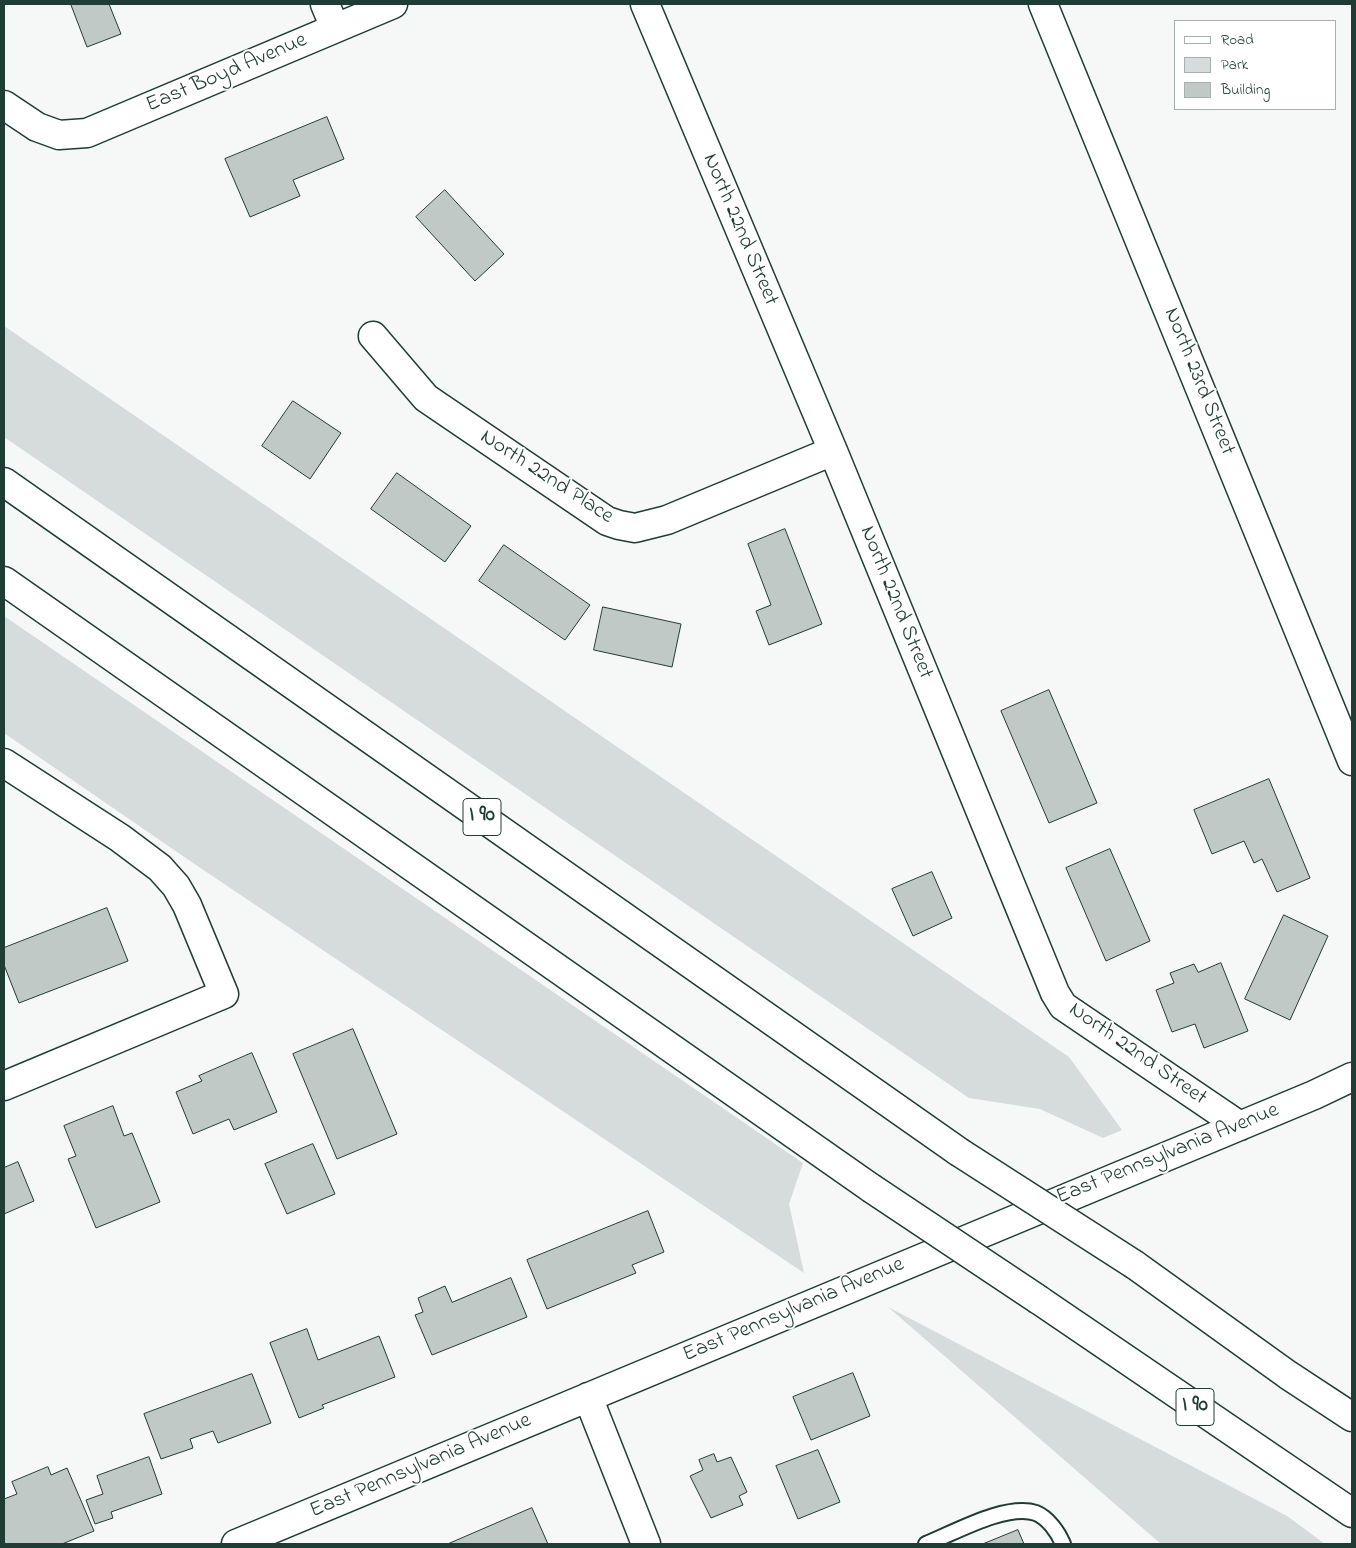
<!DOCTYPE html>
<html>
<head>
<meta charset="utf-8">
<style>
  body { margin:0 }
  #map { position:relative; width:1356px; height:1548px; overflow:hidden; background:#f6f7f7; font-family:"Indie Flower",sans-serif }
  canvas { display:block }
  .frame { position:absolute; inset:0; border:5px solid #1f3d34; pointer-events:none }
  .legend { position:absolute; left:1174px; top:20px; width:162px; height:90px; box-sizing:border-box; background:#fff; border:1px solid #a5b1ae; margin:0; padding:6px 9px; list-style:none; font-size:15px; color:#1f3d34 }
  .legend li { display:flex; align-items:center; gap:10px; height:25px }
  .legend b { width:25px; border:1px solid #a5b1ae }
</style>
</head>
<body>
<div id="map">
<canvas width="1356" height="1548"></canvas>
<div class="frame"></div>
<ul class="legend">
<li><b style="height:6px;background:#fff"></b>Road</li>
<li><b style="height:14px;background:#d6dcdb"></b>Park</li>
<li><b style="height:14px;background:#c0c9c6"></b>Building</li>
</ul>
</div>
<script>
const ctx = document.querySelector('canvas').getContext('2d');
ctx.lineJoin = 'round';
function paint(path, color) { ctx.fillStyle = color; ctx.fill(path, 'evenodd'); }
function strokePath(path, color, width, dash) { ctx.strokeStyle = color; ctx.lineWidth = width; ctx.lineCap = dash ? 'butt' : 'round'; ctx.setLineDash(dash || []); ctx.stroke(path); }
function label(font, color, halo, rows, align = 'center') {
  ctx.font = font + ' "Indie Flower",sans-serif'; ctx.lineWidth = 4; ctx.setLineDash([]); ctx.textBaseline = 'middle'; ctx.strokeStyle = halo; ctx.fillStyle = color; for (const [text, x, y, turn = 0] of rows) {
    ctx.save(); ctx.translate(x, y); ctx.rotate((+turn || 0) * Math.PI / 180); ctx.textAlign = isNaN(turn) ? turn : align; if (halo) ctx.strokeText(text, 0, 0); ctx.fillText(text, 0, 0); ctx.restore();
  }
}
paint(new Path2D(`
  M4,326L1069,1057L1122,1130L1103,1138L1040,1109L969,1098L4,437Z
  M4,616L803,1163L789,1204L804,1273L196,865L4,733Z
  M888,1307L1287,1516L1325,1544H1161Z`), '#d6dcdb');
const building = new Path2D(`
  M75,4H109L121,34L87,47L71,5Z
  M327,117L344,159L293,180L300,196L250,217L225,159Z
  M445,190L504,254L475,281L416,217Z
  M293,401L341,433L310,479L262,446Z
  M397,473L471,526L445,562L371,509Z
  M785,529L822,624L769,645L756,611L771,605L748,544Z
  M504,545L590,605L565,640L479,581Z
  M603,607L681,624L672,667L594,650Z
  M1049,690L1097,803L1049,823L1001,711Z
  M1269,779L1310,878L1277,892L1262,859L1254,863L1244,841L1212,854L1194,810Z
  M1110,849L1150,941L1106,961L1066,868Z
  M932,872L952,918L913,936L892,889Z
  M107,908L128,961L19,1003L4,965V948Z
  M1284,915L1328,936L1290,1020L1245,999Z
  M1221,963L1248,1031L1204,1048L1195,1024L1172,1032L1156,990L1174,983L1170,973L1194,964L1198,972Z
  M353,1029L397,1134L337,1159L293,1054Z
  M252,1053L277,1112L234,1130L229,1119L193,1134L176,1092L202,1081L199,1076Z
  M113,1106L124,1136L132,1133L160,1202L96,1228L68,1159L76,1156L64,1126Z
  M313,1144L335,1194L287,1214L265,1164Z
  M18,1162L34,1201L4,1214V1168Z
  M648,1211L664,1252L632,1265L636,1273L547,1309L527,1260Z
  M511,1278L527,1317L432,1355L415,1315L423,1312L418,1298L445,1286L452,1302Z
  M307,1329L318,1360L379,1336L395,1377L322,1405L324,1408L299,1418L270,1343Z
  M853,1373L870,1416L811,1440L793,1397Z
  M252,1374L271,1423L218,1443L213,1431L190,1439L193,1448L161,1459L144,1414Z
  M818,1450L840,1502L798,1519L776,1466Z
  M714,1454L717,1462L731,1457L747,1492L739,1496L743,1505L711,1518L690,1476L703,1470L699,1460Z
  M149,1457L162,1494L111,1512L113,1518L95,1524L86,1500L103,1494L97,1476Z
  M48,1467L51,1475L67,1468L94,1531L62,1544H4V1499L17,1494L12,1482Z
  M532,1508L548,1544H448Z
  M1018,1530L1024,1544H983Z`);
paint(building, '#c0c9c6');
strokePath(building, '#1f3d34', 1);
const lane = new Path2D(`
  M926,1544C954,1533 1006,1503 1036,1513C1048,1518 1058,1532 1063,1544`);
const street = new Path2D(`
  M325,4L335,28
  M645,4L833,451L1055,993L1063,1006L1240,1126
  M1043,4L1352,761
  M4,105L37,127L59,135L87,133L393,4
  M373,336L426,398L607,521L619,525L635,528L667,520L833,451
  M4,763L120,838L160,868L176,886L187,905L224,994L4,1086
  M588,1397L646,1544
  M236,1544L1314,1095L1352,1077`);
const highway = new Path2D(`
  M4,482L959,1152
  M4,581L871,1188
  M1135,1265L1288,1375L1352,1417
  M1039,1300L1352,1513`);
strokePath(lane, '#1f3d34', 18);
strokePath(street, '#1f3d34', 31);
strokePath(highway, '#1f3d34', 31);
strokePath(lane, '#fff', 14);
strokePath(street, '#fff', 28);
strokePath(highway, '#fff', 28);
const highwayBridge = new Path2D(`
  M959,1152L1135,1265
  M871,1188L1039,1300`);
strokePath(highwayBridge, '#1f3d34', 31, []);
strokePath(highwayBridge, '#fff', 28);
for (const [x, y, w] of [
  [482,817,38],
  [1195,1407,38]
]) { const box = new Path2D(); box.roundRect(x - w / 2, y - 18.5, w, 37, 4); ctx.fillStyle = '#fff'; ctx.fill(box); strokePath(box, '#1f3d34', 1); }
label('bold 21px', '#1f3d34', null, [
  ["I 90",482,817],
  ["I 90",1195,1407]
]);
label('22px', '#1f3d34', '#fff', [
  ["East Boyd Avenue",227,74,-23],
  ["North 22nd Street",739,230,67],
  ["North 23rd Street",1198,382,68],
  ["North 22nd Place",546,478,33],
  ["North 22nd Street",895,603,68],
  ["North 22nd Street",1137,1055,35],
  ["East Pennsylvania Avenue",1168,1155,-22],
  ["East Pennsylvania Avenue",794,1311,-23],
  ["East Pennsylvania Avenue",421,1467,-23]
]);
</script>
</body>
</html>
